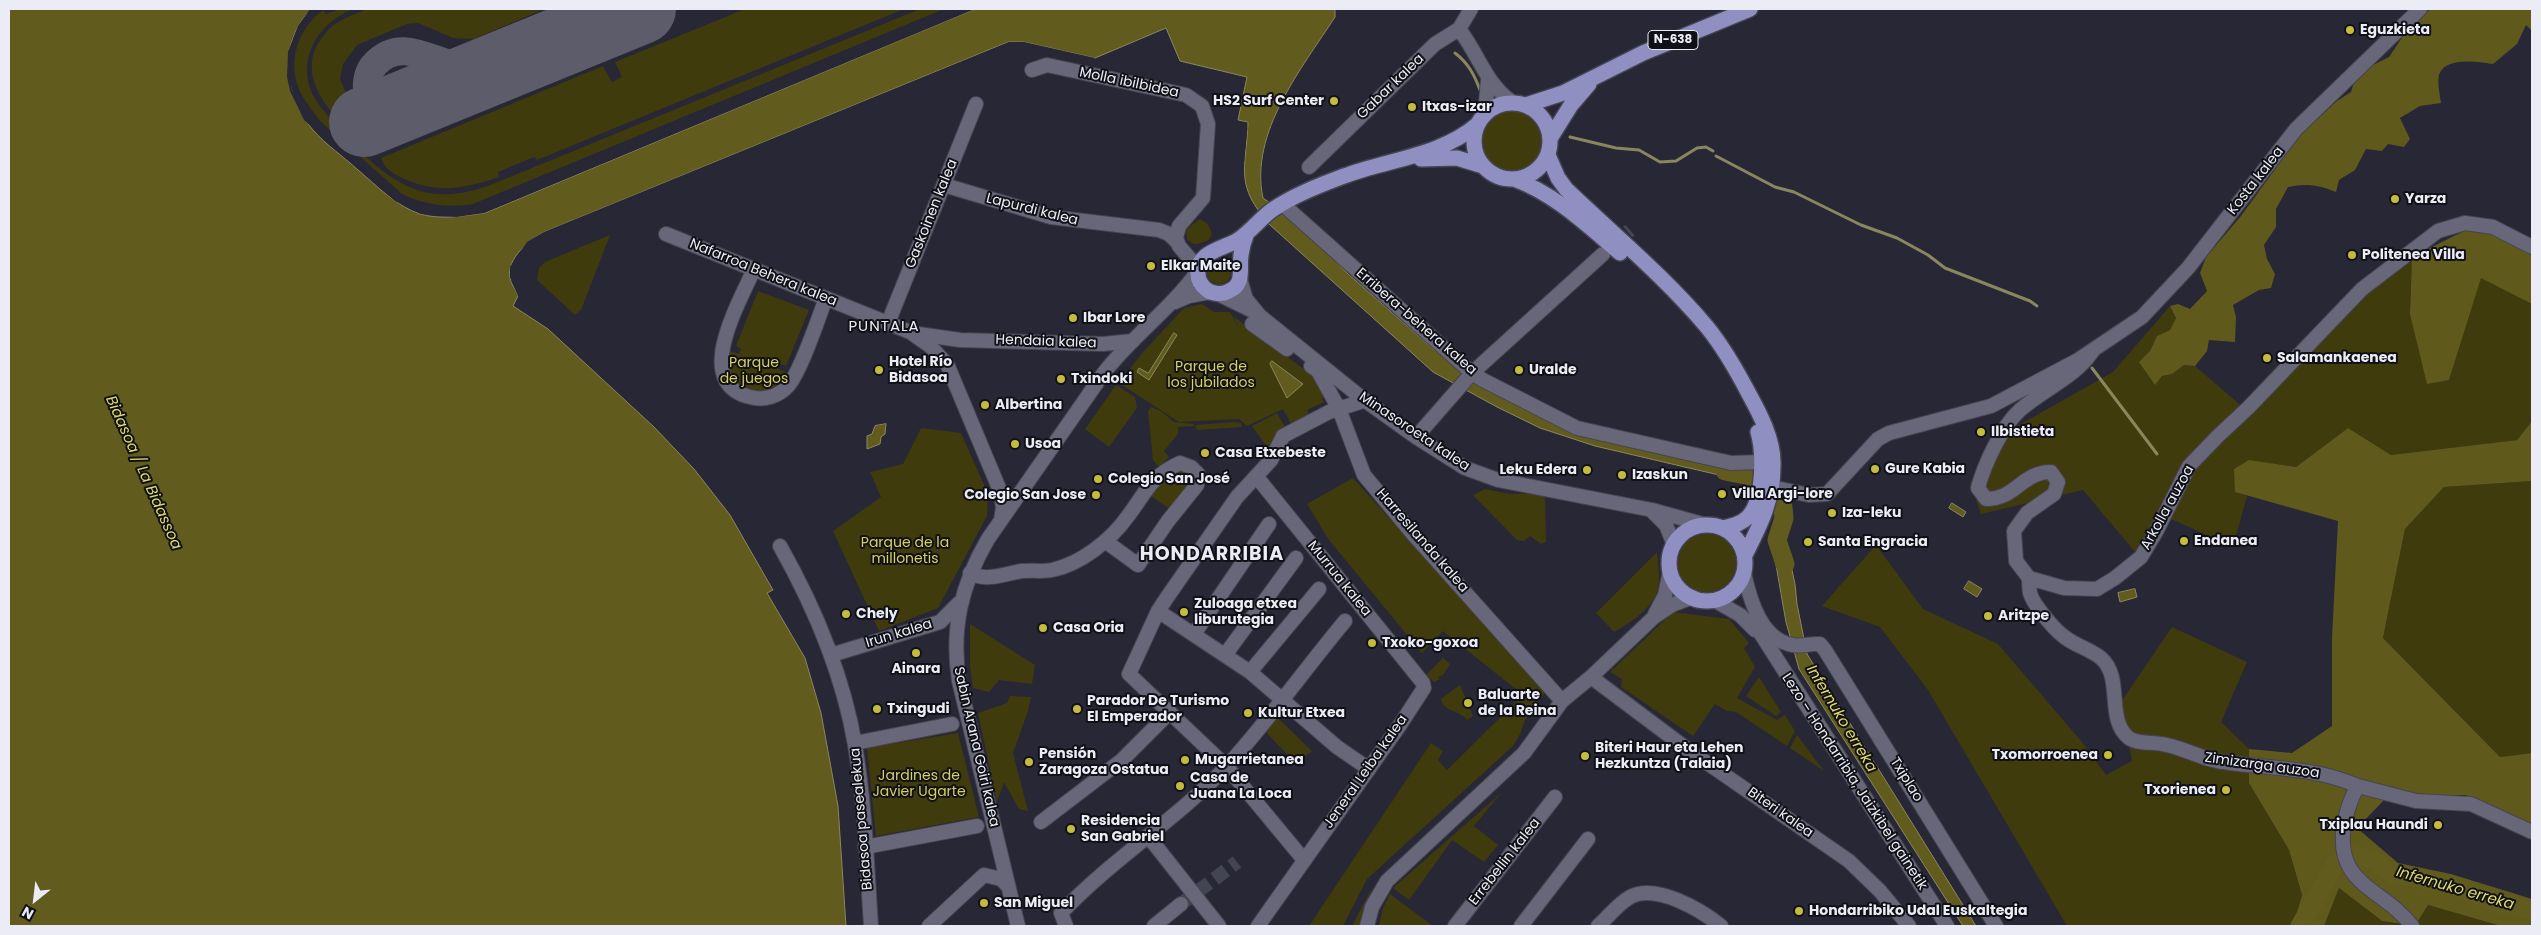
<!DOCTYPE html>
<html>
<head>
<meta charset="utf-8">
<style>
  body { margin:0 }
  #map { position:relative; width:2541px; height:935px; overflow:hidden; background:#272736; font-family:Poppins,sans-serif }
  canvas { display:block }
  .frame { position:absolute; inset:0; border:10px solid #ebecf6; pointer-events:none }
  .north { position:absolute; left:10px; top:875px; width:50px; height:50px; -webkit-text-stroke:4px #101017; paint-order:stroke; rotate:209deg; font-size:14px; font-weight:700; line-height:20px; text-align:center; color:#ebecf6 }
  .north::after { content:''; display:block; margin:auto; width:18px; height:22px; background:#ebecf6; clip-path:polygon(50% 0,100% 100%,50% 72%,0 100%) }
</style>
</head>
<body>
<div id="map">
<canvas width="2541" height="935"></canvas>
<div class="frame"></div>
<div class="north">N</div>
</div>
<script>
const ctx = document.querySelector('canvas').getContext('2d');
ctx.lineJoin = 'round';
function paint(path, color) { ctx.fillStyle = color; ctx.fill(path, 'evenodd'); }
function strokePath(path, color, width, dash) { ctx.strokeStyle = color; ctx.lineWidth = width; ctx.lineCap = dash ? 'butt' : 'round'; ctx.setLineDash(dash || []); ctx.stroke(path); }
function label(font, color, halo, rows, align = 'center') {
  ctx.font = font + ' Poppins,sans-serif'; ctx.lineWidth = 4; ctx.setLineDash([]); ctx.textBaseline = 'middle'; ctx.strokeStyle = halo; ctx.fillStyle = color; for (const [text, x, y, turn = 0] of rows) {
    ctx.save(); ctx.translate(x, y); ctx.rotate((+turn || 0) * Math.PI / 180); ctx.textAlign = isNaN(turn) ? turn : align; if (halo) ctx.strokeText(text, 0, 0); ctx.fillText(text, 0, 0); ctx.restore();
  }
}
paint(new Path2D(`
  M339,9H353C318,23 295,60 314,97C322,111 335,123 346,135C368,160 391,183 424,192C446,197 467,193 488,186L920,9H944L473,204C448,208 424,205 402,194L320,121C313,111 304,101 299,89C287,60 299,28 323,10L326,14Z
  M368,9H544L474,39L453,38L418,23L407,24L357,45L343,64L340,79L371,154C344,126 290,82 321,39C326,33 330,26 337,23C346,17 358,13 368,9Z
  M745,9H904L537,160L534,157L498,172L499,177C464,189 436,194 402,178C392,173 384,168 381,158L603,66L612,82L622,77L615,62Z
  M1482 141a30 30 0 1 1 60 0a30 30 0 1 1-60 0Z
  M1200,219L1208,224L1212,234L1209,240C1200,243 1194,248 1187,239L1186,229Z
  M610,235L581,310L575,315L537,280L539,268L545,262Z
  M2412,257L2410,314L2449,380L2481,277L2532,304V421L2517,440L2391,455L2348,428L2296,467L2249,461L2235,491L2247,496L2233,547L2171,519L2135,552L2083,490L1981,514L1970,483L1996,438L2113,372L2170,306L2176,318L2170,330L2157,336L2149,353L2140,362L2155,384L2162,376L2172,374L2184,365L2195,366L2245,409L2362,289Z
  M1207 272a12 12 0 1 1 24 0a12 12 0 1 1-24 0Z
  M758,291L809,310L786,366L780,364L778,369L792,375L780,389L753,394L730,380L725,349L739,354L741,349L736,346Z
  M1202,304L1214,312H1230L1240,331L1233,316L1313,376L1324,397L1322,399L1324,402L1307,410L1310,416L1292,426L1283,409L1247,426L1239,419L1179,422L1119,383L1142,353L1184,308Z
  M1116,385L1135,397L1137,408L1109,447L1085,429Z
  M1151,407L1161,411L1174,422L1194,424V426L1178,427V434L1164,451L1169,457L1159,467L1153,460L1148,411Z
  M1277,413L1285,427L1279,430L1271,453L1252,426Z
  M1235,422L1241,423L1242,427L1197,430L1195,425Z
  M921,428L961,433L988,494L987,516L938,608L879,631L833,531L881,497L870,472L903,464Z
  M1183,468L1195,477L1174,512L1151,496L1169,471Z
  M1353,478L1546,691L1525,720L1520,734L1513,746L1367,879L1343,926H1309L1431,743L1443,751L1438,760L1447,770L1523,695L1443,631L1422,653L1329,540L1307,504Z
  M2532,481V753L2500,757L2383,638L2405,529L2444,487Z
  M1485,489L1510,494L1545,493L1546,542L1541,544L1530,536L1524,541L1517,540L1473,495Z
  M1678 563a29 29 0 1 1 58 0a29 29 0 1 1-58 0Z
  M1876,545L1923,609L1998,644L2082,742L2106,775L2132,761L2121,702L2172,627L2247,662L2221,722L2249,749V783L2289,850L2302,895L2293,926H2067L1928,690L1880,627L1822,606Z
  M1657,552C1658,561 1659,571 1659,580C1660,604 1632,622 1614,632L1596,613Z
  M1673,612L1729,619L1749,643L1744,648L1755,667L1737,698L1777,720L1785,715L1795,731L1787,746L1736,712L1727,711L1715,704L1693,736L1621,687L1622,679L1610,672Z
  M970,624L1035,665L1032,684L999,680L989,692L973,688L970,666Z
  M1443,658L1450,664L1443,675L1438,677L1440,679L1434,682L1426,675Z
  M1759,677L1781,712L1776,716L1746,696Z
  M1460,685L1473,716L1467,720C1460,710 1443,712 1441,699Z
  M1010,696L1031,697L1028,711L1013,753L1028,811L1019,809L1004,782L997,802L978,713L1007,703Z
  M1278,718L1312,751L1296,764L1266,732Z
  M958,733L979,817L876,836L867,748Z
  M1797,735L1824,771L1790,748Z
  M1501,793L1474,826L1498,845L1484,862L1452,840L1409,900L1393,888Z
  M1373,886L1360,926H1352Z
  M2339,888L2382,921L2408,926H2324Z
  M1390,894L1433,926H1379L1383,908Z
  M2428,905L2501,926H2415Z`), '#3f3b0d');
paint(new Path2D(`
  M2430,9H2532V31L2526,25L2517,44L2493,64C2479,62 2445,56 2439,75C2437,82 2440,95 2441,103L2420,106L2400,118L2410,139L2404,147L2388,144L2382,151L2366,149L2355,170L2339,180L2336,192C2319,185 2306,183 2288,187L2276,209V227L2264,245L2267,259L2275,274L2271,288L2259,290L2233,305L2236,317L2235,342L2209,340L2207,351L2195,366L2184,365L2172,374L2162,376L2155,385L2139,362L2150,351L2157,336L2170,330L2176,318L2170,306L2178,304L2190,309L2207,291L2200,273L2206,257L2241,216L2300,135L2337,101L2351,92L2359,66L2375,64L2389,57L2403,36Z
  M2476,225L2532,250V304L2481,278L2449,380L2427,384L2410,314L2412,257Z
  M2532,421V481L2444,487L2405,529L2383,638L2500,757L2532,753V831L2465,795L2388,796L2357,828L2398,863L2451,874L2532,899V926H2501L2428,905L2415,926L2382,921L2339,888L2324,926H2293L2302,895L2289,850L2249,783V749L2292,753L2332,726V638L2338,521L2235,492L2234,469L2249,460L2296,467L2348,428L2391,455L2517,440Z`), '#5f5a1b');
const water = new Path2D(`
  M9,9H311C278,44 283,94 313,130C326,145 344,157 358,170C377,186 396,206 420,214C441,220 463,216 485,213L975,9H1335V17C1302,68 1249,133 1263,198L1299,223L1347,273L1432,348L1457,367L1516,403L1724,466L1751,470L1749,482L1595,446L1540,428L1497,407L1433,372L1270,225C1234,184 1246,171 1248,122L1238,120L1247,77L1180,61L1166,28L1095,58L1024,42H1008L544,232C530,240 506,258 510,278C511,284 516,290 518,296L513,306L548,329L654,427L694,469L730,515L773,590L767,593L805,658L821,713L838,806L846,926H9Z
  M1174,333L1177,335L1149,380L1137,372L1139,368L1148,373Z
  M1272,361L1303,384L1287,398L1270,364Z
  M886,424L885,434L881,437L880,444L867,449V436L872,434L875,426Z
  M1952,503L1966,512L1963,517L1949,508Z
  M1772,540L1780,542L1790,561L1795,584L1797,604L1807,654L1976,926H1963L1799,669L1786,622Z
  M1969,581L1982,589L1977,597L1964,589Z
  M2135,589L2137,597L2120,602L2118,593Z
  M2336,863L2331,887L2307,926H2291L2321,876Z`);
paint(water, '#615c1e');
strokePath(water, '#8a875f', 1);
paint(new Path2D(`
  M310,9H313L300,27L291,52L290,76L292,90L306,118L396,199L422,212L456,215L484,211L968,9H975L484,213L456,217L421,214L395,201L304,120L290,91L287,77L288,52L298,26Z
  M1009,42H1024L1095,58L1092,59L1024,45H1009L545,234L528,244L512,267V277L520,298L518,296L510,277V267L527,242L544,232Z
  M1248,122L1243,173L1246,191L1254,207L1252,209L1244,192L1240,173Z`), '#272736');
strokePath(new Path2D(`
  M1455,53C1468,63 1474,74 1480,90
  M1570,137L1616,148L1639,150L1660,162L1676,161L1697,148L1706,147L1713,151
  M1716,156L1775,187L1794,192L1861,225L1897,238L1928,255L1945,268L2030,301L2037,306
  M2092,368L2157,454`), '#8a875f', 3);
strokePath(new Path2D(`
  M1725,471L1750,476L1773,493L1783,507L1784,518L1777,540L1785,564
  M2300,926L2336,863L2356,856L2369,858L2396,875L2452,885L2497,903L2532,910`), '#615c1e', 19);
strokePath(new Path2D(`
  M383,114C374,108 369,99 367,89C366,80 369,70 375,64C400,37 429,60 457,66C473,70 488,67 503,65`), '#5c5c6a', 28);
strokePath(new Path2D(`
  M364,122L641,9`), '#5c5c6a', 70);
strokePath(new Path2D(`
  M1612,246L1630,230
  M1181,904L1237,862`), '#444553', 14, [14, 7]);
const minor = new Path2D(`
  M1459,29C1479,55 1485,83 1512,102
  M1032,70L1047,65L1186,95L1202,106L1208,124L1203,198L1179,226L1176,238L1179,246L1198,268
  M1485,113L1488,80
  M1309,167L1435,44L1459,29L1471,9
  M944,185L1051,217L1159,230L1169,234L1177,242
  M1287,208L1472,373L1483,380L1577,428L1731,463L1761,462
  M666,234L910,332L930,346L947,364L1001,493L1003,508L1001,520
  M754,269C740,302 691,383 750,397C764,401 779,396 788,386C801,371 818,319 826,298
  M1240,279L1246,299L1260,316L1363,399L1416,437L1465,468L1498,480L1652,510L1706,525
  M1218,294L1253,311
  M1175,302L1189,296L1211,292
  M1260,316L1252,324L1287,349
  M888,323L976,104
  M918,334L960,340L1103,344L1133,341
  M2092,352C2074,378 2044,389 2020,410C2002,426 1984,465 1978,488L1986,499C2016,499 2022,472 2051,472L2058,482L2054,494L2027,513L2014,531L2016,561L2029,578L2064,588L2097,589L2115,578L2141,557L2156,532L2189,466L2218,436L2249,407L2362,289L2438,231L2465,223L2493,227L2532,247
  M1311,366L1318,371L1339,409L1364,475L1413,534L1562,701
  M1416,437L1472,373L1603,254
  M1256,476L1423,683L1424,688L1400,725L1258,926
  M1762,496L1776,488L1809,495L1827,494L1878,439L1889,433L1991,406L2078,360L2142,317L2188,268L2296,129L2420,9
  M1652,511L1666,525L1674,545
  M780,546C815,608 843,675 855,745C865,804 867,866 871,926
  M970,573C987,582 1003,574 1022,571C1031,570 1042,572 1052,570C1081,564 1111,540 1128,516C1146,492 1151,476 1180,463L1191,467L1198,474L1197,485L1168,521L1138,565L1105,541
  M1744,573C1750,600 1761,640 1793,645C1802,647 1811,643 1820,644L1825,650L1996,926
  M2029,578C2029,582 2029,588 2030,593C2033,604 2053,628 2062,635C2073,645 2088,648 2101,658C2124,678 2105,719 2129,738C2137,744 2153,742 2162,744C2181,747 2198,757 2217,761C2264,769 2314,766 2358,786C2350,799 2347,810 2344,825C2334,886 2384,888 2412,926
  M1714,600L1740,615L1755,630
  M1158,611L1250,672L1337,747L1369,769
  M1655,614L1665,595L1670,571
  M1752,620L1947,926
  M1194,634L1269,524
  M831,655L940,622L959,603
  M1225,655L1296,558
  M1250,672L1319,589
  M1591,677L1687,749L1849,861L1880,891L1909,926
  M855,743L952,724
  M2358,786L2416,801L2471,804L2532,832
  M1041,822L1122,760L1170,712
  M1148,836L1219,926
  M865,847L977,826
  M1304,860L1226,766L1129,674L1158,611L1168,596L1237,497L1271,460L1283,436L1329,412L1360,402L1363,399
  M929,926L984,875L1001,879L1008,886
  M1018,926L959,681C951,629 961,585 988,539L1103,374C1131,337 1170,310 1198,271
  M1066,926L1061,913C1112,859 1176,820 1227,766C1269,720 1305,669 1345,621
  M1154,926L1181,904
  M1367,926L1372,907L1387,881L1524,753L1562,701L1591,677L1654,617L1672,605L1693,597
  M1455,926L1555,797
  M1521,926L1588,839
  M1598,926C1608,917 1618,904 1630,897C1656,883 1701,910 1721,926`);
const major = new Path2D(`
  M1474 141a38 38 0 1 1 76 0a38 38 0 1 1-76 0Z
  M1526,105L1563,93L1643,53L1750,9
  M1551,137L1571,105L1589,84
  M1548,155L1558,178L1566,189C1613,234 1665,277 1707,327C1724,348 1737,371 1749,394C1760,414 1773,439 1773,462C1774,498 1761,524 1745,555
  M1421,159L1457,158L1483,166
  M1514,179C1555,194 1587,225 1620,253
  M1247,233C1244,240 1242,247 1241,255C1239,269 1245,284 1229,291C1222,295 1213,294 1207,290C1202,286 1198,280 1198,274C1196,252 1223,249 1238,240C1251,231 1260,219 1272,210C1294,195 1320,185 1344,176C1389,159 1441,156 1478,124
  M1669 563a38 38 0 1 1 76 0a38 38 0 1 1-76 0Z
  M1723,528C1732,526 1741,524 1748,517C1764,501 1764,453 1758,432`);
strokePath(minor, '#454451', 16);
strokePath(major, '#454451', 18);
strokePath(minor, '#676779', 14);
strokePath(major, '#908fc2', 15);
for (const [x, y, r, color] of [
  [2350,30,5,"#c5bc3d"],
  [1334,101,5,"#c5bc3d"],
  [1412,107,5,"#c5bc3d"],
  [2395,199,5,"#c5bc3d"],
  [2352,255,5,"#c5bc3d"],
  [1151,266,5,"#c5bc3d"],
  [1073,318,5,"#c5bc3d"],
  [2267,358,5,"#c5bc3d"],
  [879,370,5,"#c5bc3d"],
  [1519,370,5,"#c5bc3d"],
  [1061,379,5,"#c5bc3d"],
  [985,405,5,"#c5bc3d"],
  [1981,432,5,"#c5bc3d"],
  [1015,444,5,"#c5bc3d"],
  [1205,453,5,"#c5bc3d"],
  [1875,469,5,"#c5bc3d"],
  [1587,470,5,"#c5bc3d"],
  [1622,475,5,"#c5bc3d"],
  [1098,479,5,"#c5bc3d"],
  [1722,494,5,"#c5bc3d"],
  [1096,495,5,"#c5bc3d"],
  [1832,513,5,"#c5bc3d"],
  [2184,541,5,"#c5bc3d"],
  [1808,542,5,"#c5bc3d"],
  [1184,612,5,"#c5bc3d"],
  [846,614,5,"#c5bc3d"],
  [1988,616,5,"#c5bc3d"],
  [1043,628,5,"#c5bc3d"],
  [1372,643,5,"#c5bc3d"],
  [916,653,5,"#c5bc3d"],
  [1468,703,5,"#c5bc3d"],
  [877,709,5,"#c5bc3d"],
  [1077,709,5,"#c5bc3d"],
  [1248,713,5,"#c5bc3d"],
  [2108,755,5,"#c5bc3d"],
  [1585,756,5,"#c5bc3d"],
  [1185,760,5,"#c5bc3d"],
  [1029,762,5,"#c5bc3d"],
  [1180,786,5,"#c5bc3d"],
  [2226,790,5,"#c5bc3d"],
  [2438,825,5,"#c5bc3d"],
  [1071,829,5,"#c5bc3d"],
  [984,903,5,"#c5bc3d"],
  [1799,911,5,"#c5bc3d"]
]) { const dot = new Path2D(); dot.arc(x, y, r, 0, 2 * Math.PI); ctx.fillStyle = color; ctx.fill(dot); strokePath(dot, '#101017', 2); }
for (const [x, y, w] of [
  [1673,40,50]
]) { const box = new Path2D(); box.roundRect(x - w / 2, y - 9.5, w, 19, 4); ctx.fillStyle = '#101017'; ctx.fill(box); strokePath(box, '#ebecf6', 1); }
label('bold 12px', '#ebecf6', null, [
  ["N-638",1673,40]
]);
label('bold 14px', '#ebecf6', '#101017', [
  ["Eguzkieta",2360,30],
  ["HS2 Surf Center",1324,101,"right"],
  ["Itxas-izar",1422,107],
  ["Yarza",2405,199],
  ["Politenea Villa",2362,255],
  ["Elkar Maite",1161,266],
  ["Ibar Lore",1083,318],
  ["Salamankaenea",2277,358],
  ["Hotel Río",889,362],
  ["Bidasoa",889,378],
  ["Uralde",1529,370],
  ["Txindoki",1071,379],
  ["Albertina",995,405],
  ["Ilbistieta",1991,432],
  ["Usoa",1025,444],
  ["Casa Etxebeste",1215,453],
  ["Gure Kabia",1885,469],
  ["Leku Edera",1577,470,"right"],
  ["Izaskun",1632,475],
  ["Colegio San José",1108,479],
  ["Villa Argi-lore",1732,494],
  ["Colegio San Jose",1086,495,"right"],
  ["Iza-leku",1842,513],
  ["Endanea",2194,541],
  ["Santa Engracia",1818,542],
  ["Zuloaga etxea",1194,604],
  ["liburutegia",1194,620],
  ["Chely",856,614],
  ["Aritzpe",1998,616],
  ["Casa Oria",1053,628],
  ["Txoko-goxoa",1382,643],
  ["Ainara",916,669,"center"],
  ["Baluarte",1478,695],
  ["de la Reina",1478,711],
  ["Parador De Turismo",1087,701],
  ["El Emperador",1087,717],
  ["Txingudi",887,709],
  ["Kultur Etxea",1258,713],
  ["Biteri Haur eta Lehen",1595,748],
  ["Hezkuntza (Talaia)",1595,764],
  ["Pensión",1039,754],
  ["Zaragoza Ostatua",1039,770],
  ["Txomorroenea",2098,755,"right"],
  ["Mugarrietanea",1195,760],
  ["Casa de",1190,778],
  ["Juana La Loca",1190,794],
  ["Txorienea",2216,790,"right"],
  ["Residencia",1081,821],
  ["San Gabriel",1081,837],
  ["Txiplau Haundi",2428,825,"right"],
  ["San Miguel",994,903],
  ["Hondarribiko Udal Euskaltegia",1809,911]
], 'left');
label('14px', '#ebecf6', '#101017', [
  ["Molla ibilbidea",1129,83,12],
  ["Gabar kalea",1391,87,-44],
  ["Kosta kalea",2256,181,-52],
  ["Lapurdi kalea",1032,210,14],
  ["Gaskoinen kalea",932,214,-68],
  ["Nafarroa Behera kalea",763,273,22],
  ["Erribera-behera kalea",1416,322,41],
  ["Hendaia kalea",1046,342,2],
  ["Minasoroeta kalea",1414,432,34],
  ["Arkolla auzoa",2168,508,-61],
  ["Harresilanda kalea",1422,541,49],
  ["Murrua kalea",1339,579,51],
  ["Irun kalea",899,634,-17],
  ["Sabin Arana Goiri kalea",976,747,77],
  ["Zimizarga auzoa",2262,766,8],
  ["Jeneral Leiba kalea",1366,772,-55],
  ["Txiplao",1906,780,58],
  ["Lezo – Hondarribia, Jaizkibel gainetik",1854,782,57],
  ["Biteri kalea",1780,813,35],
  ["Bidasoa pasealekua",862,819,-95],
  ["Errebellin kalea",1505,862,-52]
]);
label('14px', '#d8d060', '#101017', [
  ["Parque",754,363],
  ["de juegos",754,379],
  ["Parque de",1211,367],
  ["los jubilados",1211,383],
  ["Parque de la",905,543],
  ["millonetis",905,559],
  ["Jardines de",919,776],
  ["Javier Ugarte",919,792]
]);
ctx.letterSpacing = '1px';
label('15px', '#ebecf6', '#101017', [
  ["PUNTALA",884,327]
]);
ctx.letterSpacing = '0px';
label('italic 15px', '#e2da6b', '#101017', [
  ["Bidasoa / La Bidassoa",143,473,66],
  ["Infernuko erreka",1841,719,59],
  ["Infernuko erreka",2455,889,16]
]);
ctx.letterSpacing = '1px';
label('bold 19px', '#ebecf6', '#101017', [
  ["HONDARRIBIA",1212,555]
]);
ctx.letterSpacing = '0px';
</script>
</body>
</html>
